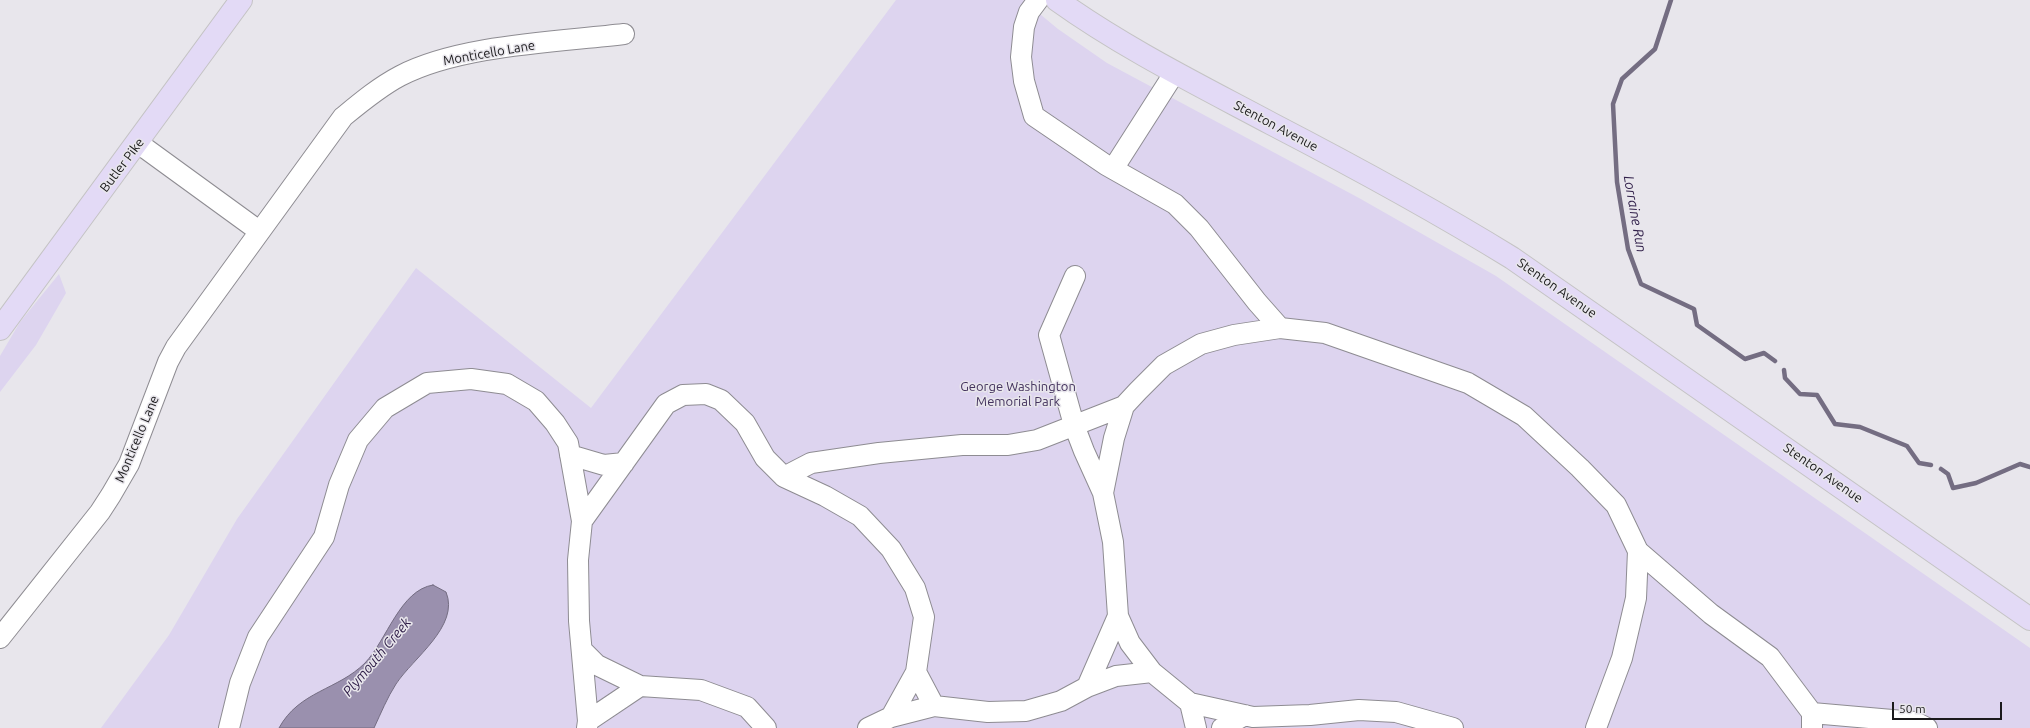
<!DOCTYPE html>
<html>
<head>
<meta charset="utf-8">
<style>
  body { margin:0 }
  #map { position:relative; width:2030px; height:728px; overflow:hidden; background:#e8e6ec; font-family:Ubuntu,sans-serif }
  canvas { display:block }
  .scale { position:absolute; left:1892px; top:702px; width:110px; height:18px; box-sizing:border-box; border:2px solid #1b1a1c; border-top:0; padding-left:5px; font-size:12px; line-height:14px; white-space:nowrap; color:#1b1a1c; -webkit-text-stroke:3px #e8e6ec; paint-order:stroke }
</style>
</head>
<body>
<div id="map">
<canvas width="2030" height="728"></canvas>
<div class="scale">50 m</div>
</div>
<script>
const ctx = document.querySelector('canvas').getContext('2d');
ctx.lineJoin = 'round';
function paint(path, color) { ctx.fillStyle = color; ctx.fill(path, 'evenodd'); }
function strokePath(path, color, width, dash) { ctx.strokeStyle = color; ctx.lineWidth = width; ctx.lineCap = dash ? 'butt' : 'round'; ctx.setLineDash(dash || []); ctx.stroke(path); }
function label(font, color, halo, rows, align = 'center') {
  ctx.font = font + ' Ubuntu,sans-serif'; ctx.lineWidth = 3; ctx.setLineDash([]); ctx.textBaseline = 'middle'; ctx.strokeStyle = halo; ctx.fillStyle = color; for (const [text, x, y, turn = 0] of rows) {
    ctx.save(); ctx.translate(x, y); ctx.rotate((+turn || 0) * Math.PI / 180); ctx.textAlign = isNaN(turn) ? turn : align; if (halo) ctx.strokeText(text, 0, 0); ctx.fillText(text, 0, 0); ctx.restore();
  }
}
paint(new Path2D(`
  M896,0H1023L1058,29L1107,63L1359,198L1496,276L2030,648V728H101L169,635L237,519L416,268L591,408Z
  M59,274L66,293L36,345L0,392V356L20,322Z`), '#ddd4ef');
const water = new Path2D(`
  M433,585L446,592C460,626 413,658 396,684C387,698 381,713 374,728H279C299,691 338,690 365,663C387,640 400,590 433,585Z`);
paint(water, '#9a90ae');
strokePath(water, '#746d82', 1);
strokePath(new Path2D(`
  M1671,0L1655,49L1622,79L1613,104L1617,182L1628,249L1641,284L1694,309L1697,325L1745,359L1764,353L1775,361
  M1784,370L1785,378L1800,394L1817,395L1835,424L1860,427L1907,446L1919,463L1931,465
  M1941,469L1948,474L1953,488L1976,483L2020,464L2030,467`), '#746d82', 4.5);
const minor = new Path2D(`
  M1038,0L1029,12L1024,27L1021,57L1024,81L1034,116L1106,165L1175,204L1199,228L1257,302L1280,328
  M138,143L259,231
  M1113,169L1175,72
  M1075,276L1049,335L1074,425L1084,451L1103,493
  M570,455L604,465L624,463
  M784,477L825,496L860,516L891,549L915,588L924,617L916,672L891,717L868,728
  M1638,551L1711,614L1770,657L1812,713V728
  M0,638L100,512L111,495L129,464L168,362L176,347L343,117C360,103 379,87 400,76C459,45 557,42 624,34
  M582,650L597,665L640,686L701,690L747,707L766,728
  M916,672L934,706
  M1087,687L1118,616
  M1190,703L1196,728
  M1812,713L1915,722L1927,728
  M891,717L934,706L988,712L1026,711L1061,701L1087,687L1116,676L1152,672
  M588,721L640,686
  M229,728L240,683L258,637L324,537L339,485L358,440L385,408L427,383L471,379L507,384L536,401L555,423L568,443L582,521
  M587,728L588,721L579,621L578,560L582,521L666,404L683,395L706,394L721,400L745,423L765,458L784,477L811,463L879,453L962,445H1008L1037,440L1124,406
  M1222,728L1245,715
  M1453,728L1396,712L1359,710L1310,715L1253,717L1190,703L1152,672L1130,643L1118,616L1113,542L1103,493L1114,438L1124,406L1138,391L1164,365L1201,344L1234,335L1280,328L1325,333L1468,383L1524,416L1580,468L1616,505L1638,551L1636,598L1622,658L1596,728`);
const major = new Path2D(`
  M1057,0C1124,48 1199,85 1272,124C1353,166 1434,210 1512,258L2030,619
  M0,329L241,0`);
strokePath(minor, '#8e8c92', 22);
strokePath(major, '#c4c3c4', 24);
strokePath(minor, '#fff', 20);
strokePath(major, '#e3daf6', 22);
label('13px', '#1b1a1c', '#e8e6ec', [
  ["Monticello Lane",489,53,-10],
  ["Stenton Avenue",1276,126,28],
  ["Butler Pike",122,165,-53],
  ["Stenton Avenue",1557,288,35],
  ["Monticello Lane",137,439,-67],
  ["Stenton Avenue",1823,473,35]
]);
label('13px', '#44335e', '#e8e6ec', [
  ["George Washington",1018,387],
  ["Memorial Park",1018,402]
]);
label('italic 14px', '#32214b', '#e8e6ec', [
  ["Lorraine Run",1635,214,80],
  ["Plymouth Creek",377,657,-50]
]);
</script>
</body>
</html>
